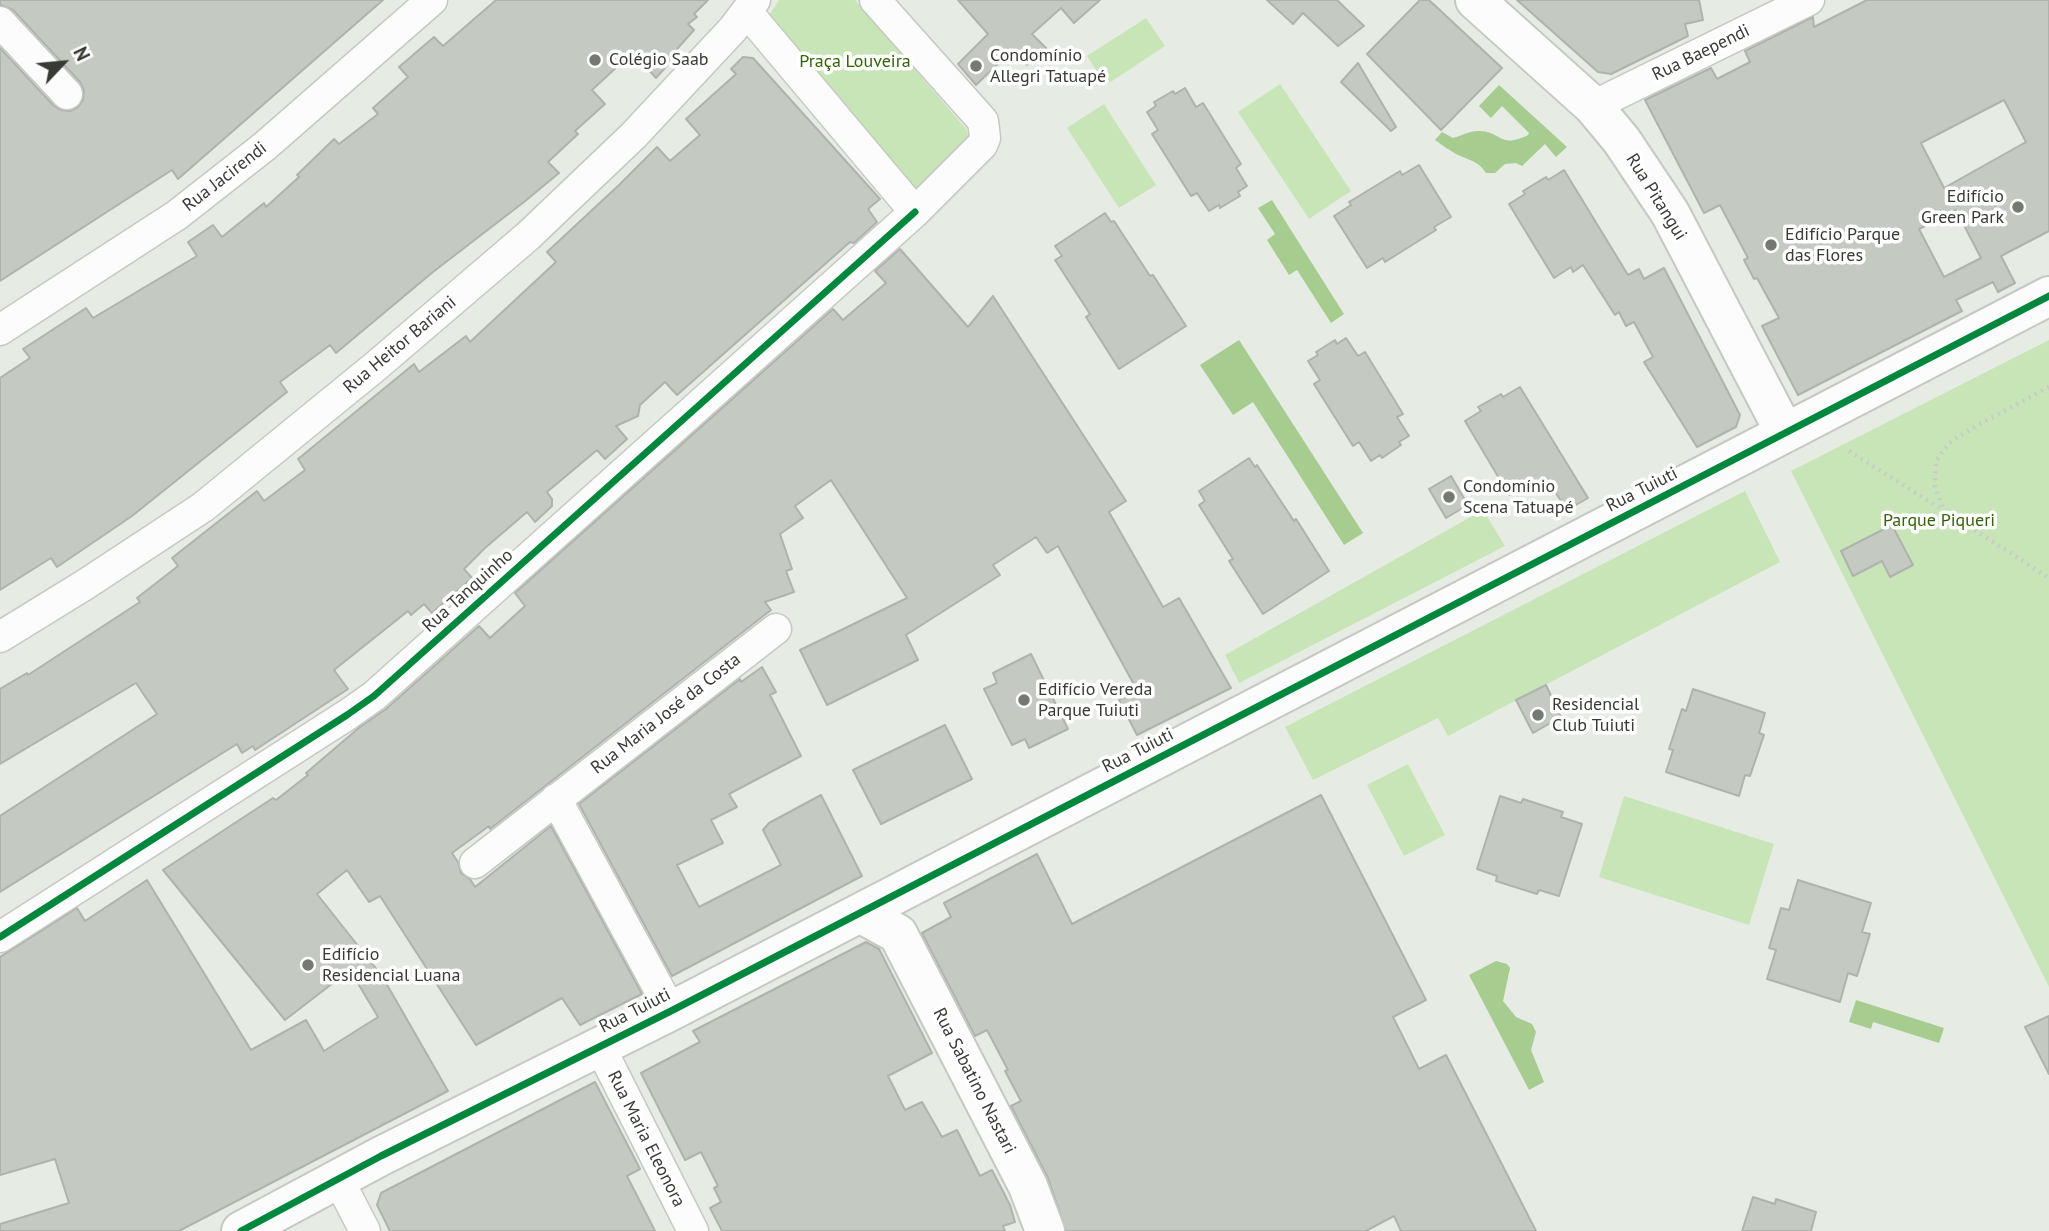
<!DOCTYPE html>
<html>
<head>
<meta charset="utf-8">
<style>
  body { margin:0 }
  #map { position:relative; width:2049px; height:1231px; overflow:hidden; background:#e6ece4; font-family:"PT Sans",sans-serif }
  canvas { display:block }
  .north { position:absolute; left:28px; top:28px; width:70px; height:70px; -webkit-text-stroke:5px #fff; paint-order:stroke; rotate:64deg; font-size:19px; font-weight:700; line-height:28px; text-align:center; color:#373b34 }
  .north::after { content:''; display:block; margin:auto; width:24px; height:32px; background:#373b34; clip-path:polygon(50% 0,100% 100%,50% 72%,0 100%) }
</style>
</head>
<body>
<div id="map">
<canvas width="2049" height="1231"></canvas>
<div class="north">N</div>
</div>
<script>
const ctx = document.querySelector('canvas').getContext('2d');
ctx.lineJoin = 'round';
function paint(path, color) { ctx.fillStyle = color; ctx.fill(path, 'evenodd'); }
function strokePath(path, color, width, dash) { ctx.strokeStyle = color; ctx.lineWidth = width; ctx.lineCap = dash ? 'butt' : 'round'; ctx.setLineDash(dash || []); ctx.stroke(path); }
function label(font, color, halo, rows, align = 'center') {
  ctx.font = font + ' "PT Sans",sans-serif'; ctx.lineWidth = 7; ctx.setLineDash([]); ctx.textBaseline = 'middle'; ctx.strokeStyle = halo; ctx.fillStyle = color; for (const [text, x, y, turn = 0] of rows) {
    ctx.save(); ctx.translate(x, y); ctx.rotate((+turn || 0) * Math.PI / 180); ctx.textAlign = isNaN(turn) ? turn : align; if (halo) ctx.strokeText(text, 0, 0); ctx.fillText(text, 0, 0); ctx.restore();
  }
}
paint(new Path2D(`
  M779,0H855L966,129L968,135L962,147L919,187L913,189L768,17Z
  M1146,18L1165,46L1106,85L1087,56Z
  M1280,84L1351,191L1309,219L1238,112Z
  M1104,104L1156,185L1119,208L1067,128Z
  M2049,340V987L1791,471Z
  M1745,491L1780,562L1448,736L1438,718L1313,780L1285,727Z
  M1483,510L1505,546L1239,683L1225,655Z
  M1408,764L1445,835L1404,856L1367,785Z
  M1624,796L1774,844L1749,925L1599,877Z`), '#c8e5b7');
paint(new Path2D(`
  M1499,85L1567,147L1556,157L1545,144L1522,166L1516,163L1505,164L1495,173H1486C1479,161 1468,160 1456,154C1449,150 1442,145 1435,140L1442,132L1453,138C1460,136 1472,130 1480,131C1502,132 1500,149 1528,135L1529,133L1502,106L1491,118L1479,106Z
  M1272,200L1344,314L1331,323L1297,270L1289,275L1267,240L1275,234L1258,208Z
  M1239,340L1363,533L1344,545L1253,402L1233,415L1200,365Z
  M1496,961L1507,964L1510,968L1503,1001L1516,1017L1532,1024L1536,1032L1531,1050L1544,1082L1529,1090L1469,975Z
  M1856,1000L1944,1028L1939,1043L1873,1022L1871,1029L1849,1022Z`), '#a6cc8f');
const building = new Path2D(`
  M0,0H383L178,179L172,170L0,281V48L54,106L61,110L70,111L78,107L83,100L84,91L80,82L13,10L0,5Z
  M496,0H708L694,14L697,17L688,24L694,30L669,58L672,60L656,78L633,52L592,90L605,104L575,131L578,134L548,162L559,173L524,202L433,272L336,353L330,345L280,382L287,392L132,516L57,567L51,558L0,590V378L30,358L23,349L86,308L93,318L197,256L188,242L213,225L222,237L264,203L266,207L299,177L297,175L334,139L339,144L378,114L373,108L408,77L399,67L434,37L443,46Z
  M958,0H1100L1074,23L1061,8L1032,34L1046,48L1027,65L1019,55L1012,61L1007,55L976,85L958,64L988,34Z
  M1267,0H1337L1364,26L1338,46L1303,13L1293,24Z
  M1420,0H1429L1502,68L1441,130L1367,54Z
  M1517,0H1699L1703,20L1685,24L1688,36L1611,74L1598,72Z
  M1867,0H2049V231L2001,256L2015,283L1998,292L1993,282L1956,300L1962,311L1798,395L1762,326L1779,318L1757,278L1754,279L1744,260L1748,258L1720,205L1704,213L1645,100L1711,68L1717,79L1750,62L1745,51L1813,17L1814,27ZM2004,100L2026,142L1944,188L1921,143ZM1956,210L1981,258L1944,277L1919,229Z
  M743,57L753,58L880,199L868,209L877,222L854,243L850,242L677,395L665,382L640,405L638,416L616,426L627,439L605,459L597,450L547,492L552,499V506L535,522L527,512L485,548L464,569L472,578L432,613L424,604L411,615L408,611L334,670L348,689L255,750L253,746L242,753L237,744L0,892V816L157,714L136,683L0,764V689L27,673L28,675L140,602L137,598L178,566L172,558L257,491L264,501L305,470L298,459L414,364L419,372L466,336L470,342L556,262L547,252L619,185L657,147L670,161L700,135L686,119L736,74L731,69Z
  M1358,63L1396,127L1391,131L1341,82Z
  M1185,88L1196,107L1203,103L1241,164L1236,168L1247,186L1238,192L1240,196L1220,208L1219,205L1209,211L1197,193L1191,196L1152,134L1158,130L1147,112L1156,106L1154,102L1173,91L1175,94Z
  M1419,165L1451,217L1434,227L1436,230L1385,262L1383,258L1367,268L1334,216L1351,205L1349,202L1400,171L1402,175Z
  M1564,170L1628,275L1639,269L1644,279L1664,268L1740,415L1736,427L1697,447L1644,362L1653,357L1634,322L1626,326L1619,312L1615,315L1583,265L1573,272L1571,267L1554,278L1509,204L1525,194L1523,191L1546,177L1548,180Z
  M1105,213L1111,222L1114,221L1150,276L1153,275L1186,326L1119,369L1086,317L1090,314L1055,260L1062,256L1055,246Z
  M900,249L968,327L993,296L1126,501L1109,512L1163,607L1179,598L1231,688L1137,735L1119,700L1137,690L1058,546L1047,553L1036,537L993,565L1000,575L906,635L918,660L827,705L800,650L907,598L831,480L795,506L803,518L780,534L792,569L786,571L794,592L765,602L771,610L490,829L489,826L452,853L458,862L461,873L470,879L475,887L551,826L642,994L580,1025L562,998L476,1045L380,896L369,902L347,870L317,894L382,976L448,1091L179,1231H0V1224L69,1203L55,1159L0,1175V957L77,908L85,921L147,880L251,1050L306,1020L324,1051L378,1017L350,970L285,1020L163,870L273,798L276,800L308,775L306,773L360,727L386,709L479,626L490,638L525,606L515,593L833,309L843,320L886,283L875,271Z
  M1346,338L1358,356L1365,352L1403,414L1397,417L1409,436L1399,442L1401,445L1382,458L1380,455L1371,461L1359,442L1353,446L1314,384L1320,380L1308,361L1318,355L1316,352L1335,340L1337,344Z
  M1520,387L1588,498L1567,510L1546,478L1529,489L1527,484L1509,495L1465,421L1481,411L1478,407L1501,394L1503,397Z
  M1249,458L1255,467L1257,465L1294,521L1296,519L1329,571L1263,614L1229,561L1233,559L1199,505L1205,501L1199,491Z
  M1451,476L1468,505L1446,518L1429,489Z
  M1892,525L1913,565L1890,577L1882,561L1853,576L1841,551Z
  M1031,654L1068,729L1029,748L1025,739L1012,745L984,689L997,683L993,673Z
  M762,667L776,692L770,695L801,756L729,794L737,807L711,820L723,843L677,865L699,907L781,865L763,830L769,823L821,795L862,876L672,976L579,804L740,679L741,682Z
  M1546,685L1561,717L1533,733L1516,700Z
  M1693,689L1765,713L1759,733L1764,735L1750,776L1745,775L1739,796L1666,772L1673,750L1669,749L1682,709L1686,711Z
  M945,725L972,779L881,824L853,770Z
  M1321,795L1426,1000L1393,1017L1419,1069L1446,1055L1536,1231H1401L1394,1216L1366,1231H1066L1048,1178L1011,1106L1021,1101L1005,1071L1008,1070L987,1030L975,1036L922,933L951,917L944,903L1037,854L1072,924Z
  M1500,796L1521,803L1523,799L1563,812L1561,817L1582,824L1559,896L1539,890L1537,894L1496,881L1497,876L1477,869Z
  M1798,880L1871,903L1862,932L1870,934L1857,976L1848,973L1840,1002L1767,979L1776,950L1769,948L1781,908L1789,910Z
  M866,942L879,949L932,1053L888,1076L905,1110L922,1102L942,1137L957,1130L980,1176L992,1170L1010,1205L1015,1222L1003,1226L1005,1231H722L710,1208L721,1202L714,1188L718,1186L701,1152L685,1160L641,1073L700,1042L693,1031Z
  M2049,1016V1074L2025,1027Z
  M595,1082L640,1169L627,1176L655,1231H390L377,1205L381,1193Z
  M1753,1197L1775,1204L1776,1199L1816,1212L1811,1231H1742Z`);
paint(building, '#c4c9c2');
strokePath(building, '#afb3ad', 2);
const street = new Path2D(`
  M747,12L915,212L982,145L985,138L983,121L875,0
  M0,22L67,94
  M1593,106L1809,0
  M0,330L177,215L265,146L432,0
  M0,637L86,584L203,507L376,366L528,236L633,136L733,29L755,0
  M556,799L671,1011
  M475,863L776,629
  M0,937L347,715L374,696L915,212
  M600,1047L693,1231
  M338,1179L365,1231`);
const secondary = new Path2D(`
  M1475,0L1593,106L1622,141L1670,213L1785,433
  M860,913L898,934L1028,1186L1045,1231
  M241,1231L381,1156L671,1011L2049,296`);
strokePath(street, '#c4c9c2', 33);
strokePath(secondary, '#c4c9c2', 42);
strokePath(new Path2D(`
  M2049,387L1974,427L1949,443L1936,461L1935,487L1944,510L2049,578
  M1849,451L1943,510`), '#c8cbc8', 4.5, [2, 5]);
strokePath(street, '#fbfcfb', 30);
strokePath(secondary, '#fbfcfb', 38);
strokePath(new Path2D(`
  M0,937L347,715L374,696L915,212
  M241,1231L381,1156L671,1011L2049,296`), '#00873e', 7);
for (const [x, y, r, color] of [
  [595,60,7,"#747972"],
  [976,66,7,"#747972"],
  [2018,207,7,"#747972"],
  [1771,245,7,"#747972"],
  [1449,497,7,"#747972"],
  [1024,700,7,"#747972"],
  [1538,715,7,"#747972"],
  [308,965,7,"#747972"]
]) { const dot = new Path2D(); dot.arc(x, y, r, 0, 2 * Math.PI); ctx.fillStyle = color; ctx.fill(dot); strokePath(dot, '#fff', 2.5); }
label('18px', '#373b34', '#fff', [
  ["Rua Baependi",1701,53,-26],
  ["Rua Jacirendi",225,177,-38],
  ["Rua Pitangui",1656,197,58],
  ["Rua Heitor Bariani",400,345,-40],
  ["Rua Tuiuti",1642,490,-27],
  ["Rua Tanquinho",468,591,-42],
  ["Rua Maria José da Costa",666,714,-38],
  ["Rua Tuiuti",1138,751,-27],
  ["Rua Tuiuti",635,1011,-27],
  ["Rua Sabatino Nastari",974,1081,63],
  ["Rua Maria Eleonora",646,1139,63]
]);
label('18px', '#373b34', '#fff', [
  ["Condomínio",990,56],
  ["Allegri Tatuapé",990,77],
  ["Colégio Saab",609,60],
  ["Edifício",2004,197,"right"],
  ["Green Park",2004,218,"right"],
  ["Edifício Parque",1785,235],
  ["das Flores",1785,256],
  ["Condomínio",1463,487],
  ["Scena Tatuapé",1463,508],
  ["Edifício Vereda",1038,690],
  ["Parque Tuiuti",1038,711],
  ["Residencial",1552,705],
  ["Club Tuiuti",1552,726],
  ["Edifício",322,955],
  ["Residencial Luana",322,976]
], 'left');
label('18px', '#346208', '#fff', [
  ["Praça Louveira",855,62],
  ["Parque Piqueri",1939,521]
]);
</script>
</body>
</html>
